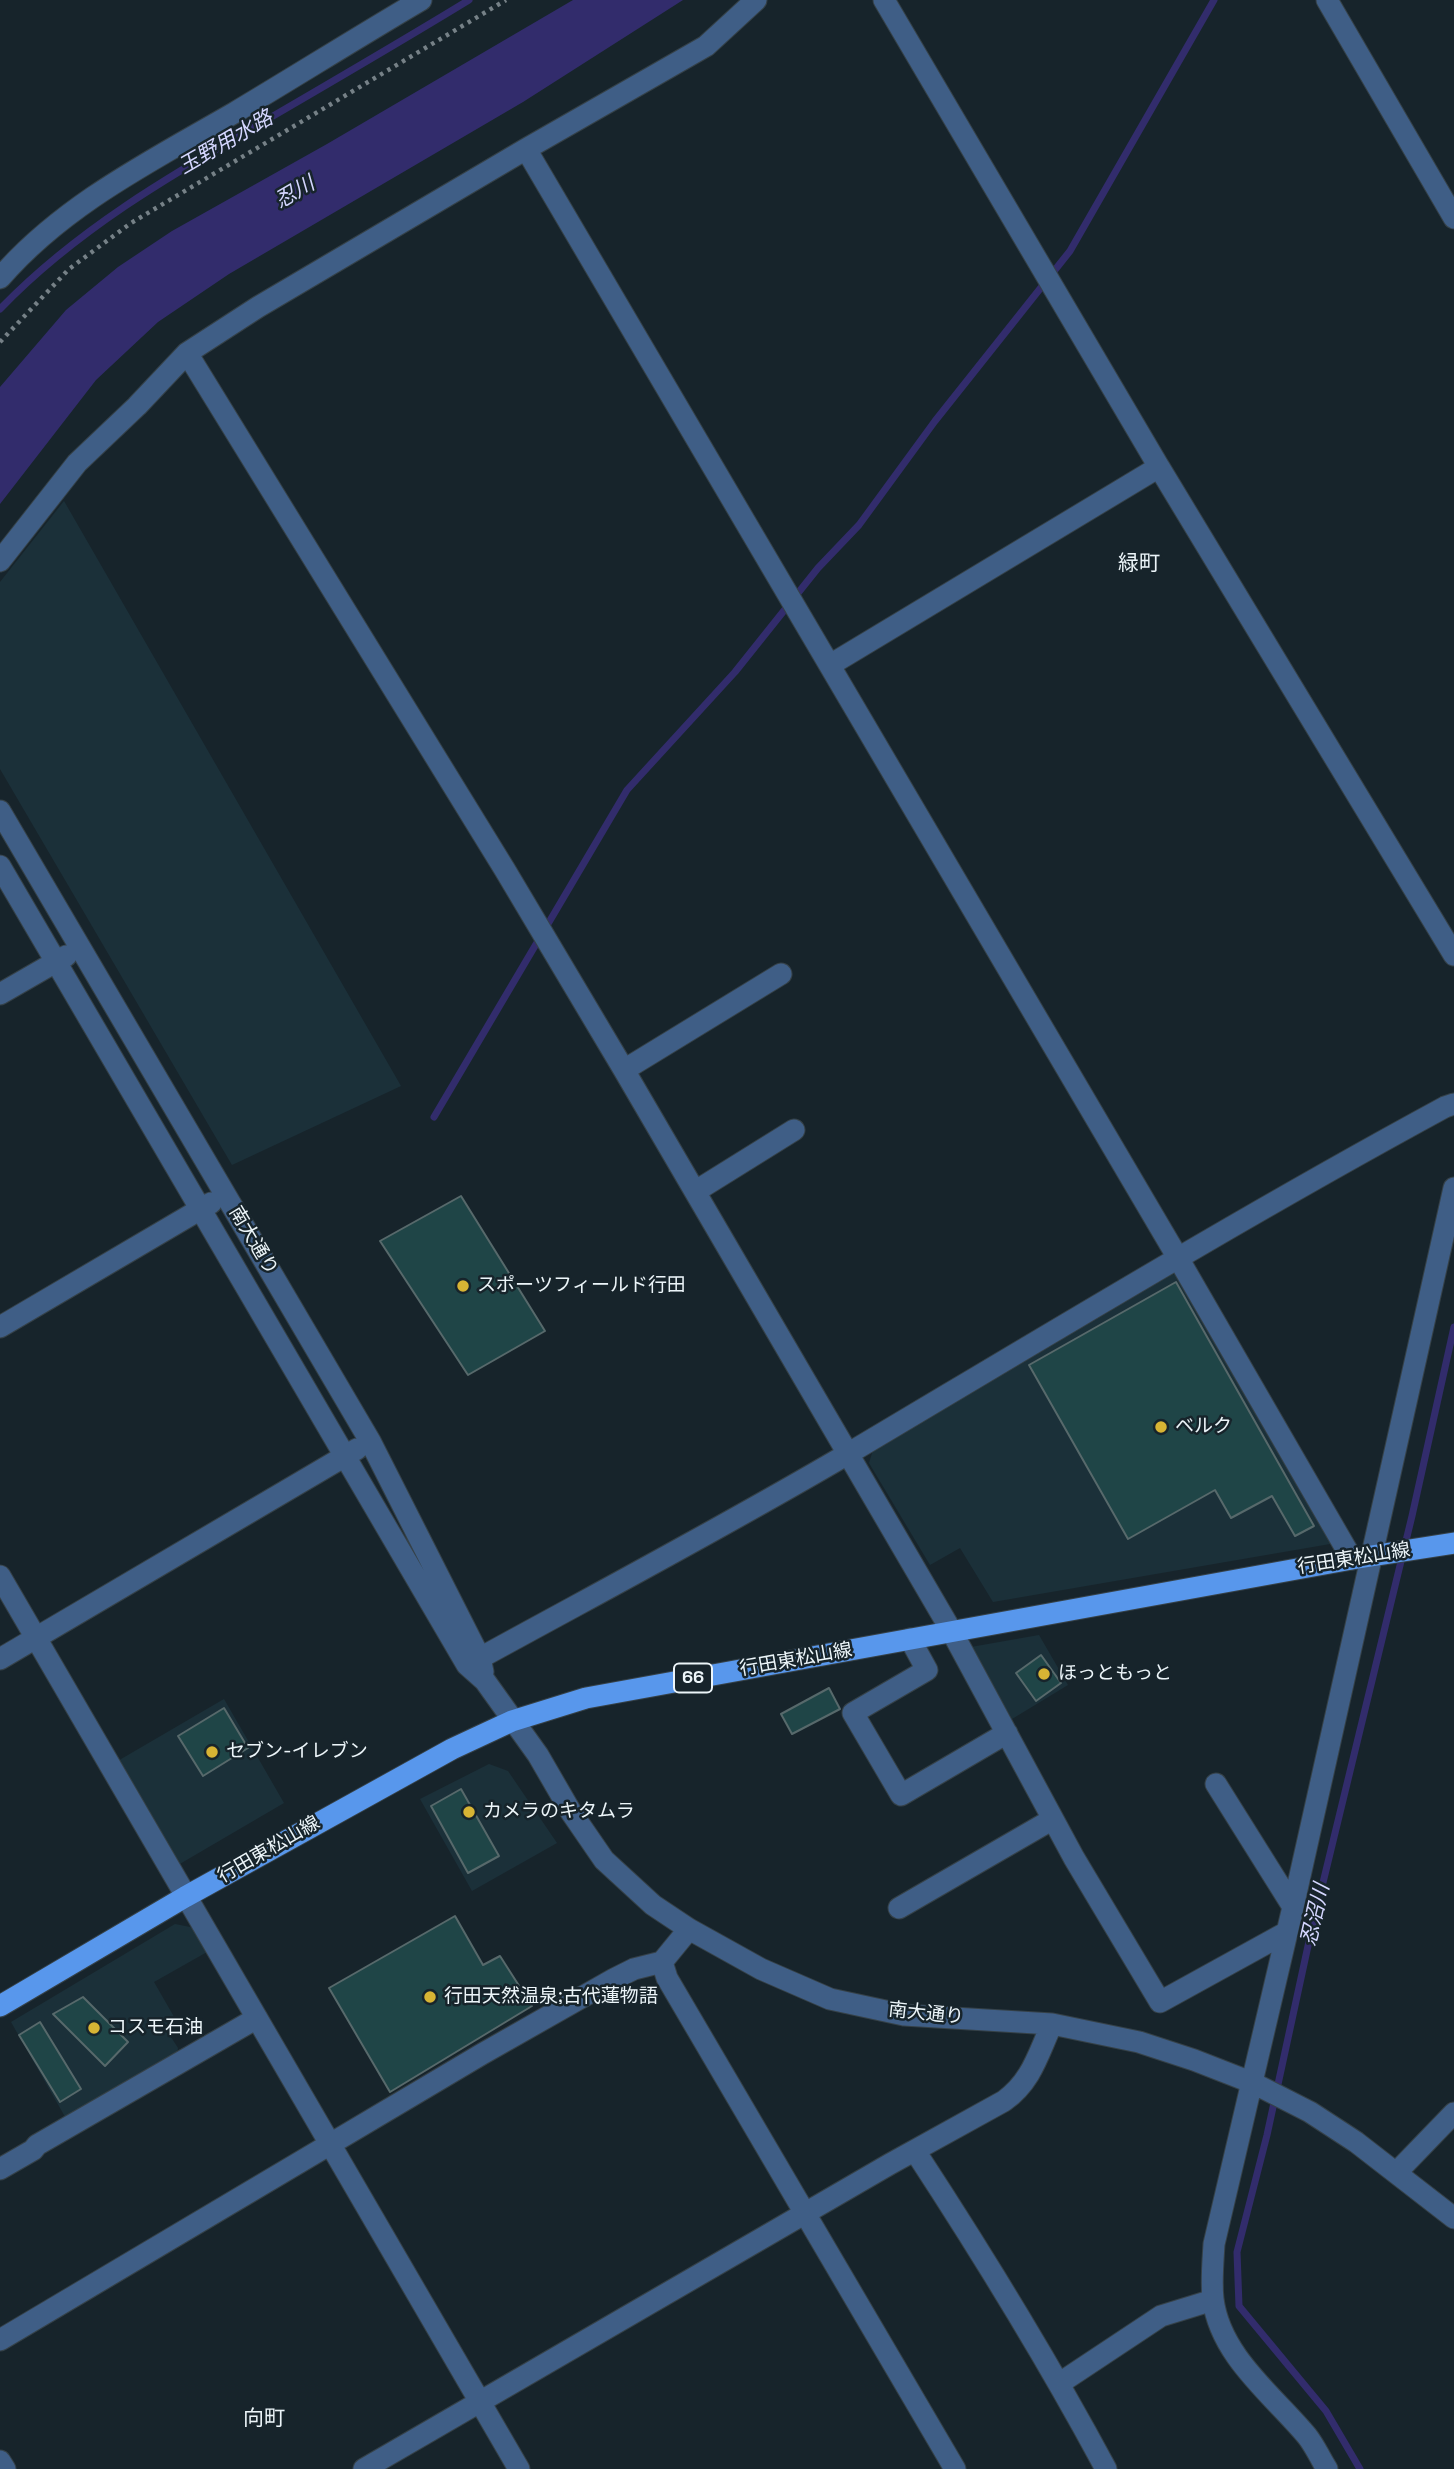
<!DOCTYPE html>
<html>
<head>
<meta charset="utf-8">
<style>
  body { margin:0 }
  canvas { display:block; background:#17242b }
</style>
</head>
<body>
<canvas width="1454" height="2469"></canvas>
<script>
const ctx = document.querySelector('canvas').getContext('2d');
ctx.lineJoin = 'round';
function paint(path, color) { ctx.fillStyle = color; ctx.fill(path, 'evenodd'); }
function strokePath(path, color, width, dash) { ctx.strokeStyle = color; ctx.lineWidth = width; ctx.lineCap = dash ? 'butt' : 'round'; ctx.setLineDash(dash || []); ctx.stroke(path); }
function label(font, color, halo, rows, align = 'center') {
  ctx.font = font + ' "Space Grotesk","Noto Sans JP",sans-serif'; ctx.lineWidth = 5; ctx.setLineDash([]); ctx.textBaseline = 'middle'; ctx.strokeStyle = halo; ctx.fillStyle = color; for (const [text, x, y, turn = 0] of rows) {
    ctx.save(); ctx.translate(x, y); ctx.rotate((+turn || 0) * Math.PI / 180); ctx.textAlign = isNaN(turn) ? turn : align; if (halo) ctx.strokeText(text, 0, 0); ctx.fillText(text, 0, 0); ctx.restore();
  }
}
paint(new Path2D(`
  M64,501L401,1086L232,1165L0,769V582Z
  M1172,1274L1182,1276L1335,1534L1330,1544L993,1602L960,1548L930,1565L869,1463L873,1450Z
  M1039,1635L1068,1685L1012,1719L971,1647Z
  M224,1699L284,1803L178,1865L116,1762Z
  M489,1764L508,1771L557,1843L472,1891L420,1799Z
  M175,1924L195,1928L207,1952L154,1982L177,2022L169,2034L178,2048L176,2059L68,2122L11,2022Z`), '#1b3039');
paint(new Path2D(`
  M573,0H683L523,102L229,274L158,322L96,380L0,504V387L66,310L118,267L172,231L327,144Z`), '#322c6c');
strokePath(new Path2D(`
  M0,309C77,229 173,174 268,119C335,80 402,41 469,0
  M434,1117L627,790L735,672L818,568L859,525L935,421L1070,251L1214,0
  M1360,2469L1326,2411L1239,2306L1237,2252L1267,2135L1311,1932L1412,1516L1454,1327`), '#322c6c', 7);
const building = new Path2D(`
  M461,1196L545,1331L468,1375L380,1241Z
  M1176,1282L1314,1526L1295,1536L1272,1496L1231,1518L1215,1490L1128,1539L1029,1365Z
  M1041,1655L1061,1683L1036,1701L1016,1673Z
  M829,1688L840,1709L792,1734L781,1714Z
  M224,1708L248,1748L203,1776L178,1736Z
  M461,1789L499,1856L468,1873L431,1806Z
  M455,1916L483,1965L500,1956L532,2006L390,2092L329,1988Z
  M83,1997L128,2042L105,2066L53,2014Z
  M40,2022L81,2089L60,2102L19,2035Z`);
paint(building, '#1f4547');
strokePath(building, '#57696b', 2);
const minor = new Path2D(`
  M884,0L1159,467
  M1327,0L1454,218
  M526,149L1178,1258L1352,1559
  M0,278C63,205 151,161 234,113C296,76 358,37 421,0
  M187,353L505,870L624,1070L952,1632L1074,1858L1160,2002L1287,1932
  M0,561L77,463L137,406L187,353L258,307L526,149L706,46L756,0
  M830,665L1159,467L1454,955
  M0,811L370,1441L480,1658L483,1672
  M0,866L467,1665L485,1681L538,1755L571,1812L604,1860L653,1905L689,1929L761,1969L830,1999L904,2015L1052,2024L1139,2042L1194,2060L1253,2083L1310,2112L1356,2142L1454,2218
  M0,994L66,956
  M624,1070L781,974
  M696,1191L794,1130
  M0,1327L211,1203
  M0,1576L519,2469
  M910,1639L927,1670L853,1713L901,1795L1007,1733
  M480,1658C604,1590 729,1524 851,1452C1048,1335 1244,1216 1445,1107L1454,1104
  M0,1659L357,1449
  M1216,1784L1293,1907
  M899,1908L1053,1819
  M689,1929L662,1962L667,1978L955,2469
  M915,2151C983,2255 1047,2359 1106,2469
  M0,2169L33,2150L37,2145L257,2018
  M1397,2172L1454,2113
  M0,2340L482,2054L614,1979L634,1969L662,1962
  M1060,2383L1161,2316L1213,2300
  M0,2461L5,2469
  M364,2469L890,2164L1004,2101C1032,2081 1038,2054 1052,2024
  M1327,2469C1320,2458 1315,2446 1307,2436C1273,2395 1220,2356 1213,2299C1211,2281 1213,2262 1214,2244L1293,1907L1454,1188`);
const major = new Path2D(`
  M0,2006L185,1897L452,1749L512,1721L586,1698L1352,1559L1454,1543`);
strokePath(minor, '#354148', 23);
strokePath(major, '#354148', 23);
strokePath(new Path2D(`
  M0,342L69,269L131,223L506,0`), '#768187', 4.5, [3.5, 5]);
strokePath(minor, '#3f5e86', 21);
strokePath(major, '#5897ec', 21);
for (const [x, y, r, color] of [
  [463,1286,7,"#d7b434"],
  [1161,1427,7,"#d7b434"],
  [1044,1674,7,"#d7b434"],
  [212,1752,7,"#d7b434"],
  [469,1812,7,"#d7b434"],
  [430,1997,7,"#d7b434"],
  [94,2028,7,"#d7b434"]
]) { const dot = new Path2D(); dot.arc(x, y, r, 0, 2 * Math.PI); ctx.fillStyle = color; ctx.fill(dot); strokePath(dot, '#17242b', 2.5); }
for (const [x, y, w] of [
  [693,1678,38]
]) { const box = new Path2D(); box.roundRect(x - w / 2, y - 14.5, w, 29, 5); ctx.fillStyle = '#17242b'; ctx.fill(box); strokePath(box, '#ecf5f9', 2); }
label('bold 18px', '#ecf5f9', null, [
  ["66",693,1678]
]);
label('19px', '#ecf5f9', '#17242b', [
  ["南大通り",253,1241,59],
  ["行田東松山線",1354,1559,-9],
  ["行田東松山線",796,1660,-10],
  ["行田東松山線",269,1850,-30],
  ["南大通り",926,2014,6]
]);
label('19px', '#ecf5f9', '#17242b', [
  ["スポーツフィールド行田",477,1286],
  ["ベルク",1175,1427],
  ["ほっともっと",1058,1674],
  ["セブン-イレブン",226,1752],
  ["カメラのキタムラ",483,1812],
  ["行田天然温泉;古代蓮物語",444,1997],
  ["コスモ石油",108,2028]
], 'left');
label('italic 21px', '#d4d6fe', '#17242b', [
  ["玉野用水路",226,143,-30],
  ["忍川",295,193,-30],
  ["忍沼川",1316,1915,-77]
]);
label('21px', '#ecf5f9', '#17242b', [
  ["緑町",1139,564],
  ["向町",264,2419]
]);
</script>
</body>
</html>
